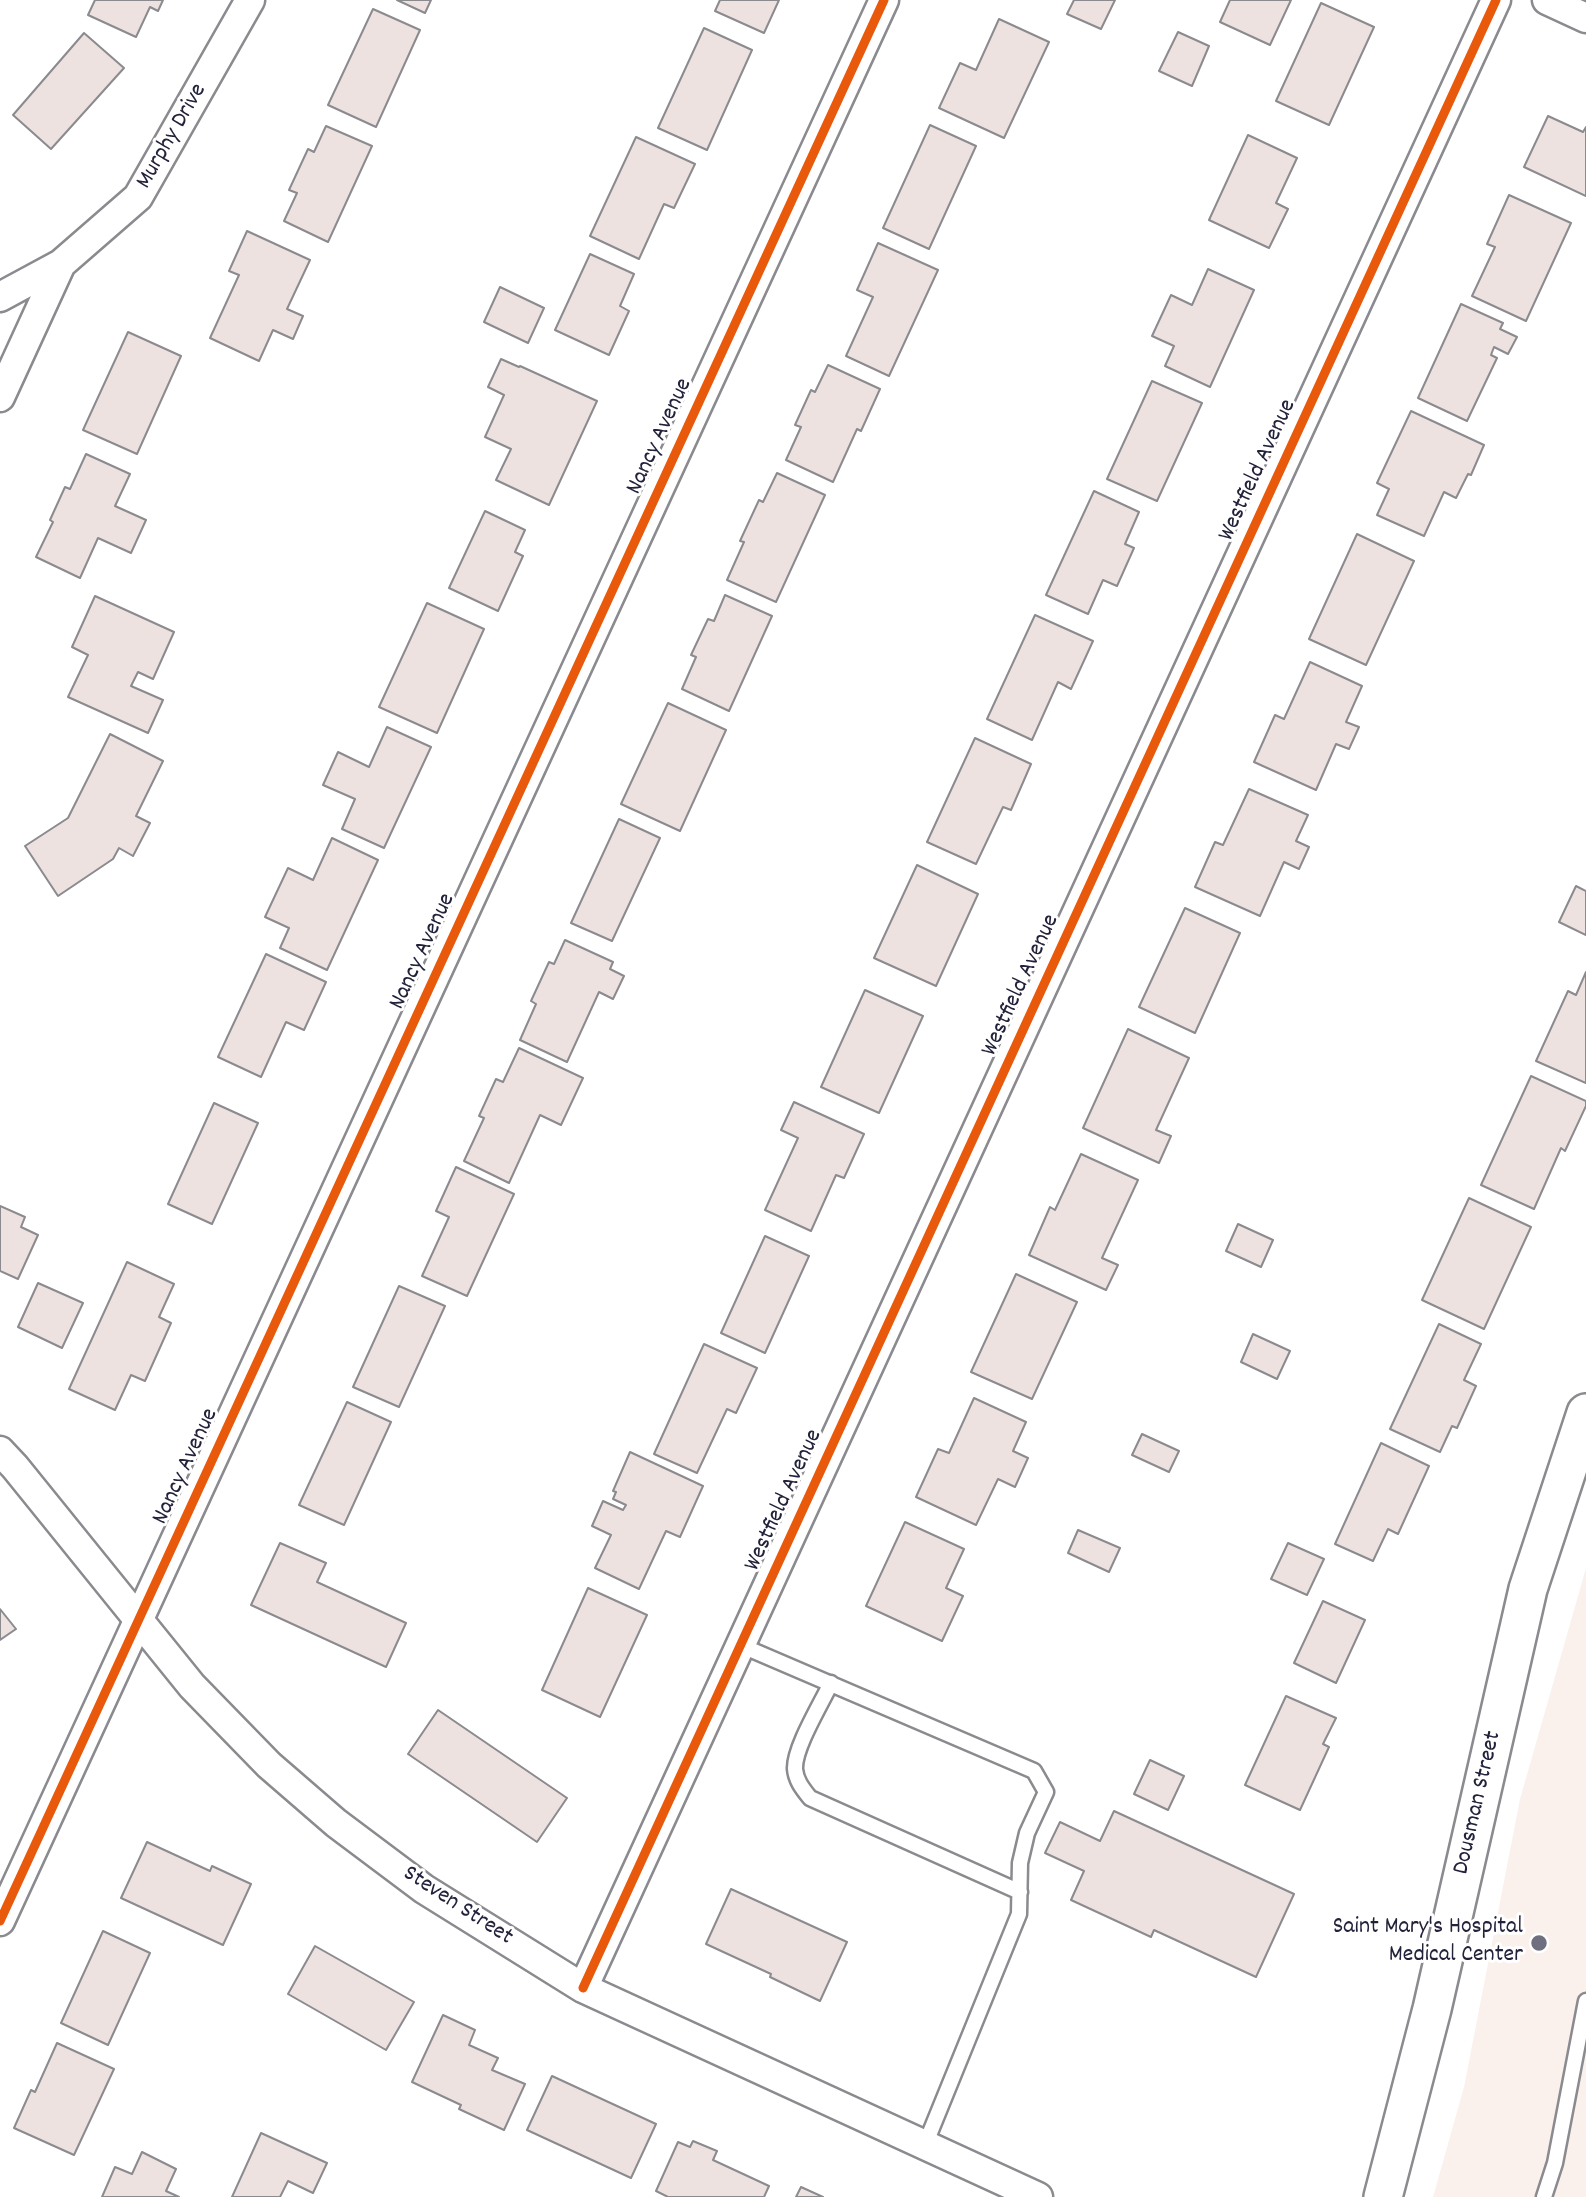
<!DOCTYPE html>
<html>
<head>
<meta charset="utf-8">
<style>
  body { margin:0 }
  canvas { display:block; background:#fff }
</style>
</head>
<body>
<canvas width="1586" height="2197"></canvas>
<script>
const ctx = document.querySelector('canvas').getContext('2d');
ctx.lineJoin = 'round';
function paint(path, color) { ctx.fillStyle = color; ctx.fill(path, 'evenodd'); }
function strokePath(path, color, width, dash) { ctx.strokeStyle = color; ctx.lineWidth = width; ctx.lineCap = dash ? 'butt' : 'round'; ctx.setLineDash(dash || []); ctx.stroke(path); }
function label(font, color, halo, rows, align = 'center') {
  ctx.font = font + ' Dekko,sans-serif'; ctx.lineWidth = 6; ctx.setLineDash([]); ctx.textBaseline = 'middle'; ctx.strokeStyle = halo; ctx.fillStyle = color; for (const [text, x, y, turn = 0] of rows) {
    ctx.save(); ctx.translate(x, y); ctx.rotate((+turn || 0) * Math.PI / 180); ctx.textAlign = isNaN(turn) ? turn : align; if (halo) ctx.strokeText(text, 0, 0); ctx.fillText(text, 0, 0); ctx.restore();
  }
}
paint(new Path2D(`
  M1586,1568V2197H1433L1464,2087L1520,1799Z`), '#faf1ed');
const building = new Path2D(`
  M95,0H163L158,11L150,7L136,37L88,15Z
  M397,0H431L425,13Z
  M720,0H779L764,33L715,11Z
  M1074,0H1115L1101,29L1067,14Z
  M1230,0H1291L1270,45L1220,22Z
  M1321,3L1374,27L1329,125L1276,101Z
  M373,9L420,30L376,127L328,105Z
  M999,19L1049,42L1004,138L939,108L960,63L976,70Z
  M704,28L752,50L707,150L658,128Z
  M1178,32L1209,46L1192,86L1159,71Z
  M84,33L124,68L51,149L13,115Z
  M1548,116L1583,132L1586,127V196L1524,167Z
  M930,125L976,146L929,249L883,228Z
  M326,126L372,146L328,242L284,221L297,193L289,190L308,149L314,152Z
  M1248,135L1297,158L1276,203L1288,209L1269,248L1209,220Z
  M636,137L695,164L674,208L664,204L639,259L590,236Z
  M1509,195L1571,223L1526,321L1472,296L1495,247L1487,244Z
  M247,231L310,260L287,309L303,316L293,339L273,330L259,361L210,338L239,275L229,271Z
  M878,243L938,270L889,376L846,356L873,297L857,290Z
  M590,254L634,274L620,306L629,311L609,355L555,330Z
  M1208,269L1254,290L1210,387L1165,366L1174,346L1152,336L1171,295L1192,305Z
  M500,287L544,308L528,343L484,322Z
  M1461,304L1503,323L1500,329L1517,337L1508,354L1494,347L1491,355L1497,358L1467,421L1418,398Z
  M128,332L181,356L137,454L83,430Z
  M501,359L519,367L520,366L597,401L549,505L496,480L511,449L485,437L504,395L488,387Z
  M828,365L880,389L861,431L857,429L833,482L786,460L801,427L795,425L811,390L815,392Z
  M1152,381L1202,403L1157,501L1107,479Z
  M1411,411L1484,445L1471,475L1468,474L1456,498L1444,492L1424,536L1377,515L1389,489L1377,483Z
  M86,454L130,474L115,506L146,520L131,553L98,538L80,578L36,557L53,522L50,520L65,487L70,489Z
  M777,473L825,495L776,602L727,580L744,542L740,541L759,500L763,502Z
  M1094,491L1139,512L1125,544L1134,548L1117,586L1103,580L1088,614L1046,595Z
  M485,511L525,530L515,552L523,556L498,611L449,588Z
  M1357,534L1414,561L1366,665L1309,639Z
  M725,595L772,616L729,711L682,689L696,657L691,655L708,619L714,621Z
  M95,596L174,632L153,679L138,672L131,686L163,700L148,733L68,697L88,655L72,647Z
  M427,603L484,629L437,733L379,707Z
  M1035,615L1093,641L1071,689L1058,682L1032,740L987,719Z
  M1310,662L1362,686L1346,722L1359,727L1349,749L1336,744L1316,790L1254,762L1275,715L1284,719Z
  M668,703L726,730L680,831L621,804Z
  M387,727L431,747L384,848L342,829L355,799L323,785L338,752L369,767Z
  M110,734L163,761L136,816L150,823L133,856L119,848L113,859L58,896L25,846L68,818Z
  M975,738L1031,764L1011,810L1003,807L976,864L927,842Z
  M1249,789L1308,815L1296,841L1309,847L1299,869L1284,862L1260,916L1195,887L1215,842L1223,845Z
  M619,819L660,838L612,941L571,923Z
  M332,838L378,860L327,970L280,948L289,928L265,917L288,868L313,880Z
  M917,865L978,894L936,986L874,958Z
  M1576,886L1586,891V935L1559,922Z
  M1185,908L1240,933L1195,1033L1139,1007Z
  M565,940L613,962L610,969L624,976L613,999L599,992L567,1062L520,1040L536,1004L531,1001L549,962L554,964Z
  M266,954L326,982L304,1030L286,1022L261,1077L218,1057Z
  M1586,972V1083L1536,1061L1568,991L1576,995Z
  M865,990L923,1016L879,1113L821,1087Z
  M1128,1029L1189,1058L1156,1130L1171,1136L1159,1163L1083,1128Z
  M519,1048L583,1078L561,1125L540,1115L509,1183L464,1161L484,1118L479,1116L496,1079L503,1082Z
  M1531,1076L1586,1101V1106L1565,1151L1561,1148L1534,1209L1481,1185Z
  M794,1102L864,1134L844,1178L836,1175L811,1231L765,1210L798,1138L781,1130Z
  M214,1103L258,1123L212,1224L168,1204Z
  M1081,1154L1138,1180L1102,1258L1118,1265L1106,1290L1029,1255L1050,1207L1055,1210Z
  M456,1167L514,1194L467,1296L422,1276L449,1217L436,1211Z
  M1469,1198L1531,1227L1484,1329L1422,1300Z
  M0,1206L25,1217L21,1227L38,1235L18,1279L0,1271Z
  M1238,1224L1273,1240L1261,1267L1226,1251Z
  M765,1236L809,1256L765,1353L721,1333Z
  M127,1262L174,1284L159,1317L171,1323L145,1381L131,1375L115,1410L69,1389Z
  M1016,1274L1077,1302L1032,1399L971,1372Z
  M38,1283L83,1303L62,1348L18,1327Z
  M399,1286L445,1306L399,1407L353,1387Z
  M1439,1324L1481,1344L1464,1380L1476,1386L1457,1428L1452,1426L1440,1452L1390,1429Z
  M1253,1334L1290,1351L1277,1379L1241,1362Z
  M704,1344L757,1368L736,1413L727,1409L697,1473L654,1454Z
  M974,1398L1026,1422L1013,1451L1028,1458L1015,1487L998,1479L976,1525L916,1497L938,1449L949,1453Z
  M347,1402L391,1422L344,1525L299,1505Z
  M1142,1434L1179,1451L1169,1472L1132,1455Z
  M1381,1443L1429,1466L1398,1534L1388,1529L1373,1561L1335,1544Z
  M630,1452L703,1486L680,1537L666,1531L639,1589L595,1568L611,1535L592,1526L603,1501L623,1510L626,1505L613,1499L616,1492L613,1491Z
  M905,1522L964,1549L946,1588L963,1596L942,1641L866,1606Z
  M1078,1530L1120,1548L1109,1572L1068,1553Z
  M280,1543L326,1563L317,1582L406,1623L386,1667L251,1605Z
  M1288,1543L1324,1559L1307,1595L1271,1579Z
  M588,1588L647,1615L600,1717L542,1690Z
  M1323,1601L1365,1620L1336,1683L1294,1663Z
  M0,1609L16,1629L0,1640Z
  M1286,1696L1336,1718L1323,1744L1329,1747L1300,1810L1245,1785Z
  M438,1710L567,1798L537,1842L408,1754Z
  M1150,1760L1184,1776L1168,1810L1134,1794Z
  M1114,1811L1294,1894L1256,1977L1154,1930L1151,1937L1071,1900L1084,1871L1045,1853L1060,1822L1100,1841Z
  M147,1842L210,1871L212,1866L251,1884L223,1945L121,1898Z
  M731,1889L847,1942L820,2001L770,1977L771,1974L706,1944Z
  M103,1931L150,1953L108,2045L61,2023Z
  M315,1946L414,2002L386,2050L288,1994Z
  M443,2015L475,2030L469,2045L498,2058L492,2070L525,2084L504,2130L459,2109L461,2105L412,2082Z
  M57,2043L114,2069L74,2155L14,2128L31,2090L35,2092Z
  M552,2076L656,2124L631,2178L527,2130Z
  M261,2133L327,2163L313,2193L288,2181L280,2197H232Z
  M693,2141L717,2151L713,2160L769,2186L764,2197H668L656,2191L678,2142L690,2147Z
  M142,2152L176,2169L166,2191L179,2197H102L115,2167L132,2174Z
  M801,2187L823,2197H796Z`);
paint(building, '#ede2df');
strokePath(building, '#8a8a8f', 2);
const service = new Path2D(`
  M740,1645L1034,1771L1046,1792L1027,1833L1020,1863L1019,1914L925,2145
  M831,1683C821,1704 794,1748 795,1769C796,1781 803,1789 810,1798L1020,1892
  M1544,2197L1555,2163L1586,2001`);
const minor = new Path2D(`
  M1547,0L1586,18
  M0,297L61,264L138,197L250,0
  M0,397L61,264
  M0,1451L15,1467L192,1686L269,1765L336,1823L424,1889L583,1988L1038,2197
  M0,1921L884,0
  M583,1988L1496,0`);
const tertiary = new Path2D(`
  M1383,2197L1432,2009L1528,1589L1586,1413`);
strokePath(service, '#8a8a8f', 19);
strokePath(minor, '#8a8a8f', 33);
strokePath(tertiary, '#8a8a8f', 42);
strokePath(service, '#fff', 14);
strokePath(minor, '#fff', 28);
strokePath(tertiary, '#fff', 37);
strokePath(new Path2D(`
  M0,1921L884,0
  M583,1988L1496,0`), '#e8590c', 9);
for (const [x, y, r, color] of [
  [1539,1943,9,"#6f6f80"]
]) { const dot = new Path2D(); dot.arc(x, y, r, 0, 2 * Math.PI); ctx.fillStyle = color; ctx.fill(dot); strokePath(dot, '#fff', 2.5); }
label('24px', '#22223b', '#fff', [
  ["Murphy Drive",173,137,-60],
  ["Nancy Avenue",661,437,-65],
  ["Westfield Avenue",1259,471,-65],
  ["Nancy Avenue",424,952,-65],
  ["Westfield Avenue",1022,986,-65],
  ["Nancy Avenue",187,1467,-65],
  ["Westfield Avenue",785,1501,-65],
  ["Dousman Street",1479,1803,-77],
  ["Steven Street",457,1907,33]
]);
label('24px', '#22223b', '#fff', [
  ["Saint Mary's Hospital",1523,1929],
  ["Medical Center",1523,1957]
], 'right');
</script>
</body>
</html>
